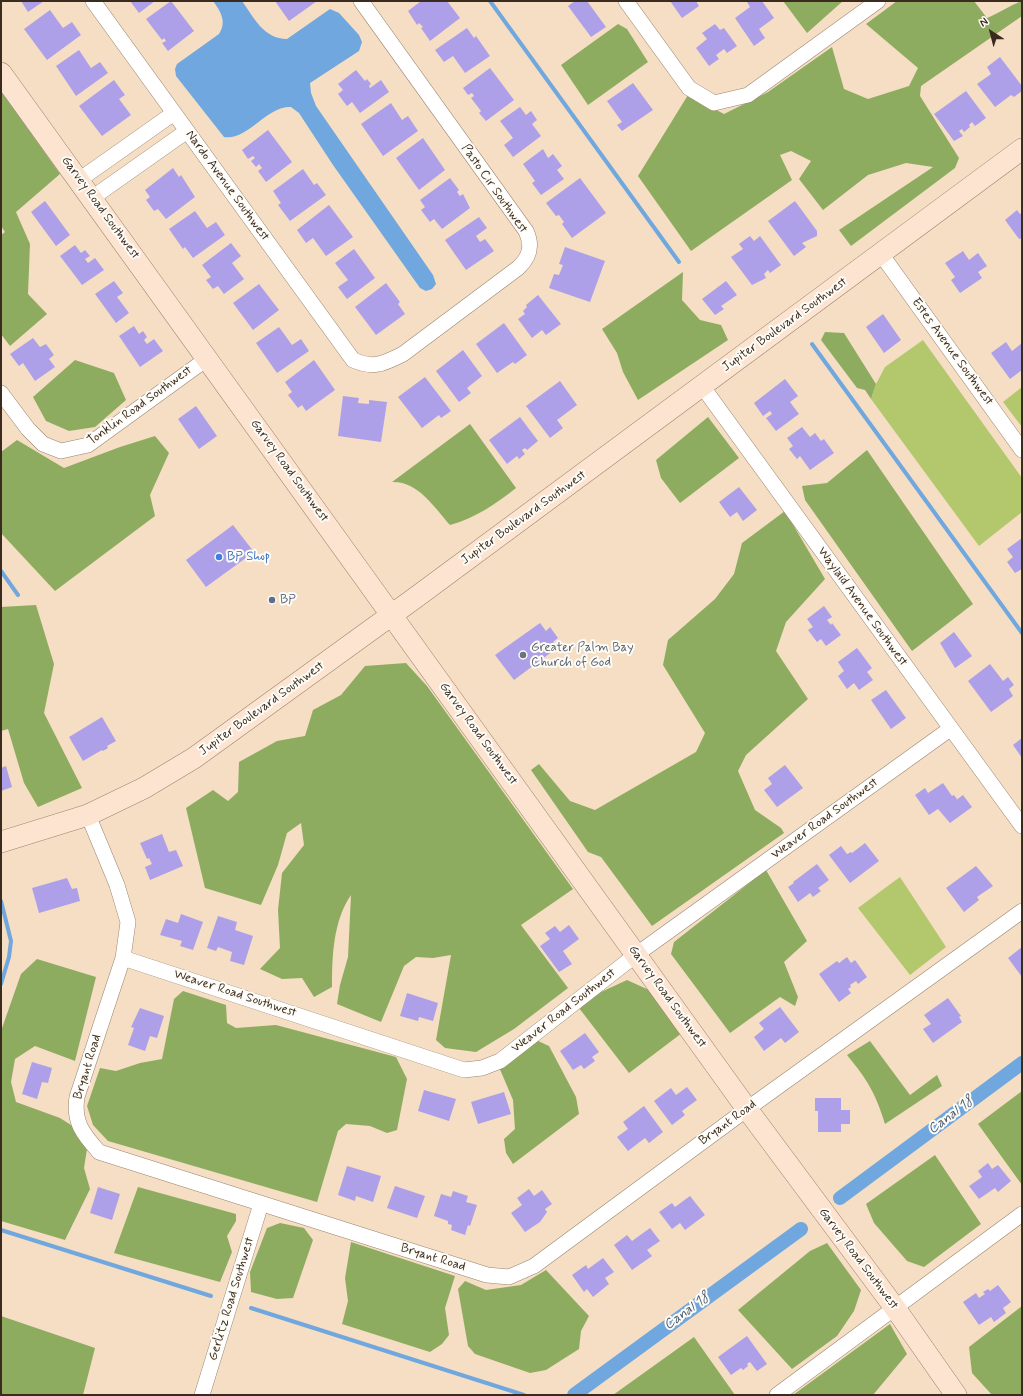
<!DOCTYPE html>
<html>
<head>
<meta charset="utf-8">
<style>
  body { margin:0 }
  #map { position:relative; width:1023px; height:1396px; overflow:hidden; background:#f5dec3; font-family:Mynerve,sans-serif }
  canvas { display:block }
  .frame { position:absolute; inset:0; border:2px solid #3b2a1e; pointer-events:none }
  .north { position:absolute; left:971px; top:12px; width:40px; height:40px; -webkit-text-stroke:3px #fdfcf7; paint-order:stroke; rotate:324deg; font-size:11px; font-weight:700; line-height:16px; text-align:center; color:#3b2a1e }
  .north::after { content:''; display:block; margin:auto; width:14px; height:18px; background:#3b2a1e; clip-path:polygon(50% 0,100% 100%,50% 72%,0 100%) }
</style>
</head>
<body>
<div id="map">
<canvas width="1023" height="1396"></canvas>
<div class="frame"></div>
<div class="north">N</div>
</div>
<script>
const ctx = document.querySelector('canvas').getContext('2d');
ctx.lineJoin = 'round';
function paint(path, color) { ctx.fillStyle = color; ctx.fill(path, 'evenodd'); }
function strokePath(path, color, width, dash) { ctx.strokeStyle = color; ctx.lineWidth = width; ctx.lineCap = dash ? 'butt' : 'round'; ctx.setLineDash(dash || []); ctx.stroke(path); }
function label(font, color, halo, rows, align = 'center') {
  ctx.font = font + ' Mynerve,sans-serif'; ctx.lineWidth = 4; ctx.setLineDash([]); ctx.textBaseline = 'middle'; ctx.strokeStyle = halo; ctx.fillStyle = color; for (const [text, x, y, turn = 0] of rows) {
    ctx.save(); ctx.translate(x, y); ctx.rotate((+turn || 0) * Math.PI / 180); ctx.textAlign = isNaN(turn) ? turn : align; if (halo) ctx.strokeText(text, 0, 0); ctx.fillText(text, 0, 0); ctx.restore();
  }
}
paint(new Path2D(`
  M923,340L1022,478V512L979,546L871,399L876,384L885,367Z
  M1022,387V427L1003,402Z
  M900,877L946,947L910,975L858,908Z`), '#b3c86c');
paint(new Path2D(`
  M783,1H843L807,33Z
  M897,1H974L987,18C993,16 1019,1 1022,1V16L921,86L920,96L959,158L955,168L851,246L839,230L933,167L906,163L868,175L823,210L799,179L811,161L791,151L780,155L792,180L691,251L638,176L688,95L724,114L768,92L832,47L844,89L868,99L909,86L918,68L866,24Z
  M618,24L627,29L648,62L588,105L561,65Z
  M1,91L60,174L16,212L30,244L28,294L47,314L10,346L1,334V235L5,232L1,226Z
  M683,272L682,300L700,320L721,325L728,340L638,400L623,372L617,353L602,329Z
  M825,332L844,333L876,384L871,399L865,390L857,388L821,340Z
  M75,360L114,373L126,400L95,427L69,431L46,421L33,397Z
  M708,417L739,458L680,503L661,478L656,460Z
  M470,424L516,488C497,503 474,519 450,525C434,507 418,481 392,482Z
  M155,436L169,453L150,495L155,516L55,591L1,533V452L17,440L64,468L120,447Z
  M867,450L973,604L912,651L805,500L802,486L827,483Z
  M785,511L825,579L786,622L776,651L808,699L746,755L738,771L755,810L781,828L784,833L652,926L601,857L588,852L531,770L539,764L570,801L595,810L696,752L705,733L663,665L668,640L715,599L734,574L742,543Z
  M36,605L54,664L44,713L82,788L38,807L24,783L8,729L1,731V607Z
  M406,663L427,686L573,889L521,925L568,988L514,1029L476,1052L445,1048L436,1040L451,955L433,958L416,957L404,966L381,1022L337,1004L340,985L348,957L351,895C333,921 332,957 332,987L314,997L302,978L282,979L260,969L280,948L278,910L282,873L304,845L301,823L287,833L278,865L261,905L205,888L186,808L213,790L228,801L238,792L239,762L277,741L305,736L313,710L341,695L365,666Z
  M766,870L807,941L784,962L798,997L795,1006L780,997L730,1033L671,954L674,942Z
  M37,959L96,977L75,1061L35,1046L15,1059L11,1082L16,1102L60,1118L71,1125L87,1149L84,1168L90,1189L65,1240L1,1221V1031L21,974Z
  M627,980L649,990L682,1033L629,1073L579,1008L601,992Z
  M183,991L226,1005L227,1023L236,1028L276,1025L396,1057L407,1079L397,1130L387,1133L370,1126L346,1124L338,1131L317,1202L108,1141L93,1125L87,1106L100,1068L116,1071L140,1063L162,1059L174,999Z
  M536,1040L549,1046L576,1097L579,1114L513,1164L506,1153L504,1139L515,1129L513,1100L499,1067Z
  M870,1041L910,1095L937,1075L942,1086L885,1124C876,1094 867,1079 847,1055Z
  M1022,1091V1185L978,1124Z
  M935,1155L981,1224L924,1267L907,1261L874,1223L866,1204Z
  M138,1187L236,1214V1221L227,1236L232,1252L220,1282L114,1253Z
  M280,1223L304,1228L313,1240L293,1298L277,1299L251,1292L250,1272L267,1228Z
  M351,1242L455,1276L445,1308L449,1335L442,1344L430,1352L342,1324L348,1301L345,1278Z
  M827,1243L861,1290L854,1311L837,1336L792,1369L738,1310L810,1251Z
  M546,1270L589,1316L581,1331L579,1349L546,1370L530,1373L475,1354L468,1346L458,1289L465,1281L486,1290L521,1285Z
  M1022,1306V1395H992L972,1373L969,1347Z
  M1,1316L95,1348L83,1395H1Z
  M890,1324L907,1354L873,1395H793Z
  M694,1337L735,1395H613Z`), '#8eac60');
paint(new Path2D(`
  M213,1H242C254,18 264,39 287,39L330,9L339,13L359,35L362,42L359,51L310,83L311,93L316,106L433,275L436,284L432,289L426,291L420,288L333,165L299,113L291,107C266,106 248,141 224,137L176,76L175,69L177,64L219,34C227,22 221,12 213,1Z`), '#6fa7de');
strokePath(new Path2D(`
  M490,1L679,262
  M812,344L1022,633
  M1,571L18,595
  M1,901L11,941L9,957L1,984
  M1,1230L211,1296
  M251,1308L524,1395`), '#6fa7de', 4);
strokePath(new Path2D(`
  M840,1198L1022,1063
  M574,1395L801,1229`), '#6fa7de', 14);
paint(new Path2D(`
  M21,1H44L28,12Z
  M130,1H155L139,13Z
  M171,1L194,31L168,51L162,43L166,41L164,38L162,40L146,19Z
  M275,1H317L289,21Z
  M421,1H447L460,18L430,41L421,28L423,27L419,23L417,25L408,11Z
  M575,1H587L606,27L591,37L568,6Z
  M670,1H696L699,6L682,18Z
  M749,1H762L774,18L759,29L765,38L754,46L735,18L750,7L747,2Z
  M50,10L63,28L72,22L81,35L47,60L24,29Z
  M715,24L720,30L724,28L737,46L727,53L724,49L716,55L719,59L709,66L696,48L707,39L702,33Z
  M467,28L474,38L476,36L490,56L465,73L453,56L444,62L435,50Z
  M79,50L91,68L100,62L108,73L76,96L56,66Z
  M1000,57L1022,86V91L1014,97L1011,95L995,107L977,84L991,74L987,67Z
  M490,68L514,100L486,121L479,113L481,111L471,98L474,96L472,93L468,95L463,88Z
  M356,70L365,81L367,79L371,84L369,86L370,88L381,80L389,92L360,113L352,102L347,106L338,94L343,90L338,84Z
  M114,80L125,95L119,99L131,115L102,136L79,106Z
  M633,83L653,110L622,131L617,125L622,122L607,101Z
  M966,91L986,118L975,126L972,122L969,125L970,127L964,132L962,129L959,131L963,136L954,141L934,114Z
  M391,103L402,120L408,116L418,131L383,156L361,124Z
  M520,107L526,115L531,111L537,120L532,124L541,136L513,157L504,145L513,138L500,121Z
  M268,130L292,162L266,182L258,171L262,168L259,164L256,167L251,161L255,158L253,156L248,159L242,150Z
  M423,138L445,170L419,190L396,158Z
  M543,149L548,158L553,154L562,166L557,170L564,179L541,195L532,183L535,181L523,164Z
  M173,168L179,177L181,175L195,197L166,219L158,209L154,211L146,200L150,197L145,190Z
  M303,169L314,185L317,183L326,195L290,221L278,205L281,203L273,191Z
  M450,178L459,190L457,192L460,196L463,194L470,208L442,229L434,219L430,222L421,210L425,207L420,200Z
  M580,178L606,213L572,238L562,224L564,222L559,215L556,216L546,203Z
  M45,201L70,235L56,246L31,212Z
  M795,201L817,231V236L802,243L806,247L794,256L768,221Z
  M329,205L353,237L326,256L313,238L306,243L297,230Z
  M1017,210L1020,214L1022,213V238L1019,239L1005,220Z
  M195,211L207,228L216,222L225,235L193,258L185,247L183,249L169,229Z
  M479,217L487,228L476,236L480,242L485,239L494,251L466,270L445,240Z
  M750,236L754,241L760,236L781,265L770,273L768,270L764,274L766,278L752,285L731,257L743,249L739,244Z
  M231,243L241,256L232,263L244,279L224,294L218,286L213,289L206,280L211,277L202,265Z
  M75,245L81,253L85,250L90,256L85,259L88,263L95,258L104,270L82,285L60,256Z
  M565,247L605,261L590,302L549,288L554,274L559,275L563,265L559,264Z
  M354,249L375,278L347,299L338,287L348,280L335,263Z
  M963,251L969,260L978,253L987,266L978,272L982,278L960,293L951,280L955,277L945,263Z
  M114,281L123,293L117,297L129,313L116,323L95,294Z
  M726,281L737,295L721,306L724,309L715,315L702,299Z
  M386,283L400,302L398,304L405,314L376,335L355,307Z
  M259,284L279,310L253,330L233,303Z
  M538,295L561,324L546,335L542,330L532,338L518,319L525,314L523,311L527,307L526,305Z
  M883,314L901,340L884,353L866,327Z
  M504,323L527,355L515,364L513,362L497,373L476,344Z
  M134,326L139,334L143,331L147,337L144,340L147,344L154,339L163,351L140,367L119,336Z
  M279,327L292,345L301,339L309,351L277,373L256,343Z
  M33,338L40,347L46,344L54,355L49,359L55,367L35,381L23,363L19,366L10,354Z
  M1006,342L1012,351L1022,343V370L1010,379L991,353Z
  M463,350L482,376L467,388L471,393L459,402L436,371Z
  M314,360L335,390L306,411L302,405L298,408L288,395L292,392L285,382Z
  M425,377L451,411L441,418L439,415L422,428L398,397Z
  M785,379L798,396L790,402L799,414L776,431L766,418L772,414L770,411L763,416L754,403Z
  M560,381L577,405L557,420L563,428L550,438L526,406Z
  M343,396L359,398L358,403L369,404V400L387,402L381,442L338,436Z
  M196,406L217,436L199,449L178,419Z
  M520,417L538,441L527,450L525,448L522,450L525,454L519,459L517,456L507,464L489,440Z
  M802,427L810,437L815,433L821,441L824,439L834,453L810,470L800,456L797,459L789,449L793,446L787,438Z
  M739,487L757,510L743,521L737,512L730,517L719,502Z
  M233,525L254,552L206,587L186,560Z
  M1022,538V569L1015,573L1007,562L1013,557L1007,549Z
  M824,606L832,617L827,620L831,625L832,623L841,635L826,646L821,639L817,642L808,630L813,627L807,619Z
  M540,623L546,631L550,627L558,638L553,642L557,648L514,680L495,655Z
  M954,632L972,656L955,668L940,643Z
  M857,648L872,668L867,672L873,680L859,690L854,683L847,689L838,676L844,671L838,662Z
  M990,664L1003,681L1008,677L1014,685L1009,689L1013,696L991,712L968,681Z
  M886,690L906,718L891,729L871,700Z
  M102,717L116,741L107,746L108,748L103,751L102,750L83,761L69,737Z
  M1022,738V758L1013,745Z
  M785,765L803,788L777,807L764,790L772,784L768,778Z
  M6,766L12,787L1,791V768Z
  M943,783L952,796L954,795L957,799L955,801L963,795L972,807L950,823L938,809L929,815L915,795L925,788L928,793Z
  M162,834L169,852L176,850L183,866L150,880L145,867L152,864L149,858L147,859L140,843Z
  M865,843L879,861L850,883L829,855L841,846L847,854L851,852L852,853Z
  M817,864L829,880L818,888L821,891L813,897L810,893L798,902L788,887L794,883L793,882Z
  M976,866L993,886L977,897L979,900L964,912L946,888Z
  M67,878L72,889L77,888L80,901L39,913L32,888Z
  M181,914L203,922L193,950L180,946L182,941L160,935L166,919L178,923Z
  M218,916L237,922L235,930L253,936L244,965L230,961L232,952L218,947L216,951L207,948Z
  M569,925L579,939L563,951L572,964L559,972L540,946L550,939L545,933L555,926L560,932Z
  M1022,947V977L1008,958Z
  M847,957L851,963L855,960L867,977L858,984L856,981L850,985L851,987L848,989L851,993L839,1002L819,974L837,961L839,963Z
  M407,993L438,1003L433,1021L419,1017L418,1021L400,1016Z
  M948,998L961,1016L959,1017L962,1022L933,1043L923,1029L931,1024L924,1015Z
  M780,1007L799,1032L785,1043L781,1038L764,1051L754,1037L764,1029L759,1023Z
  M140,1008L164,1016L157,1038L150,1036L145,1051L128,1045L134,1028L131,1027Z
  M585,1033L599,1052L592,1057L595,1061L584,1069L581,1065L573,1070L560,1051Z
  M32,1062L52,1068L48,1083L42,1082L37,1099L22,1094Z
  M687,1087L697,1100L682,1111L685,1115L672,1125L654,1101L671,1088L676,1095Z
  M424,1090L456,1099L449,1121L418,1111Z
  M504,1092L511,1114L478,1124L471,1102Z
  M815,1098H841V1110H850V1124H841V1132H818V1111H815Z
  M644,1106L663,1132L649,1143L645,1138L628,1151L617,1137L628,1129L623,1122Z
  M988,1163L992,1169L998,1165L1011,1181L998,1192L995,1188L979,1199L969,1186L982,1177L978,1171Z
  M347,1166L381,1176L373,1202L356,1196L355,1201L338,1195Z
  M395,1186L425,1196L417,1218L387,1208Z
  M98,1187L120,1194L112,1220L90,1213Z
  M529,1189L534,1196L542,1190L552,1204L545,1209L547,1212L540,1222L525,1232L511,1213L522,1205L517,1198Z
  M453,1191L468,1196L466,1202L477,1205L470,1226L468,1225L465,1235L451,1230L452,1225L448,1224V1221L434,1216L441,1194L451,1197Z
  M690,1196L705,1215L685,1230L680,1223L672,1229L659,1212L672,1203L675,1207Z
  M650,1228L660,1241L647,1250L652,1256L632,1270L614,1245L627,1235L632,1241Z
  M603,1258L614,1272L605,1278L609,1284L593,1297L587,1289L584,1292L572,1275L586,1265L588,1269Z
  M998,1285L1011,1302L1003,1308L1006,1313L994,1322L991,1317L979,1325L963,1302L976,1293L979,1298L985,1294L983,1292L988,1289L990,1291Z
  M747,1336L767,1364L757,1371L750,1362L747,1364L748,1366L743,1370L741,1368L731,1375L718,1357Z`), '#aea0e8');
const street = new Path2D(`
  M93,1L353,360C374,369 383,364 403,354L518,268C530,257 533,246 526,231L361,1
  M626,1L689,88L714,103L748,95L878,1
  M79,180L174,113
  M92,198L187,131
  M881,254L1022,450
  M702,386L1022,826
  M1,393L28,429L43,444L61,451L88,445L208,358
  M88,815L117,885L128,922L123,958L77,1097C73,1122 83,1134 99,1152L487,1275L509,1277L534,1266L747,1109L1022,911
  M123,958L464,1070L482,1068L500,1061L637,954L950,729
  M202,1395L261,1204
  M777,1395L1022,1214`);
const secondary = new Path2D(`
  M1,73L747,1109L895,1308L956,1395
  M1,842L88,815L144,788L194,758L415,598L1022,149`);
strokePath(street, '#988470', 16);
strokePath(secondary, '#988470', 22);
strokePath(street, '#fff', 15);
strokePath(secondary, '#fde4d1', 21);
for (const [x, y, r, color] of [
  [219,557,4,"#3f7fe0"],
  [272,600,4,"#5c6f8a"],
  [523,655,4,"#6b7280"]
]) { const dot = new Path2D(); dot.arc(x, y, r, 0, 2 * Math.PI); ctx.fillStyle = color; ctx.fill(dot); strokePath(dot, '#fdfcf7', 1.5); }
label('13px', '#3b2a1e', '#fdfcf7', [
  ["Nardo Avenue Southwest",227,186,54],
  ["Pasto Cir Southwest",494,189,55],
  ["Garvey Road Southwest",100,208,54],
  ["Jupiter Boulevard Southwest",785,325,-36],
  ["Estes Avenue Southwest",952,352,54],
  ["Tonklin Road Southwest",140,406,-36],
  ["Garvey Road Southwest",289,471,54],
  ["Jupiter Boulevard Southwest",524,518,-36],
  ["Waylaid Avenue Southwest",862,607,54],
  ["Jupiter Boulevard Southwest",262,709,-36],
  ["Garvey Road Southwest",478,734,54],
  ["Weaver Road Southwest",825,819,-36],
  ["Weaver Road Southwest",235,994,18],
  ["Garvey Road Southwest",667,997,54],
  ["Weaver Road Southwest",564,1011,-38],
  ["Bryant Road",88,1067,-73],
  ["Bryant Road",728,1123,-36],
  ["Bryant Road",433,1258,17],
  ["Garvey Road Southwest",858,1259,53],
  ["Gerlitz Road Southwest",232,1299,-73]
]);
label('13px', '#366cbe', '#fdfcf7', [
  ["BP Shop",227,557]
], 'left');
label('13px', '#4e5e75', '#fdfcf7', [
  ["BP",280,600]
], 'left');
label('13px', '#5b616d', '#fdfcf7', [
  ["Greater Palm Bay",531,648],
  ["Church of God",531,663]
], 'left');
label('italic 14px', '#505c6b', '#fdfcf7', [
  ["Canal 18",951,1116,-37],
  ["Canal 18",687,1312,-36]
]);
</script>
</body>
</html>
